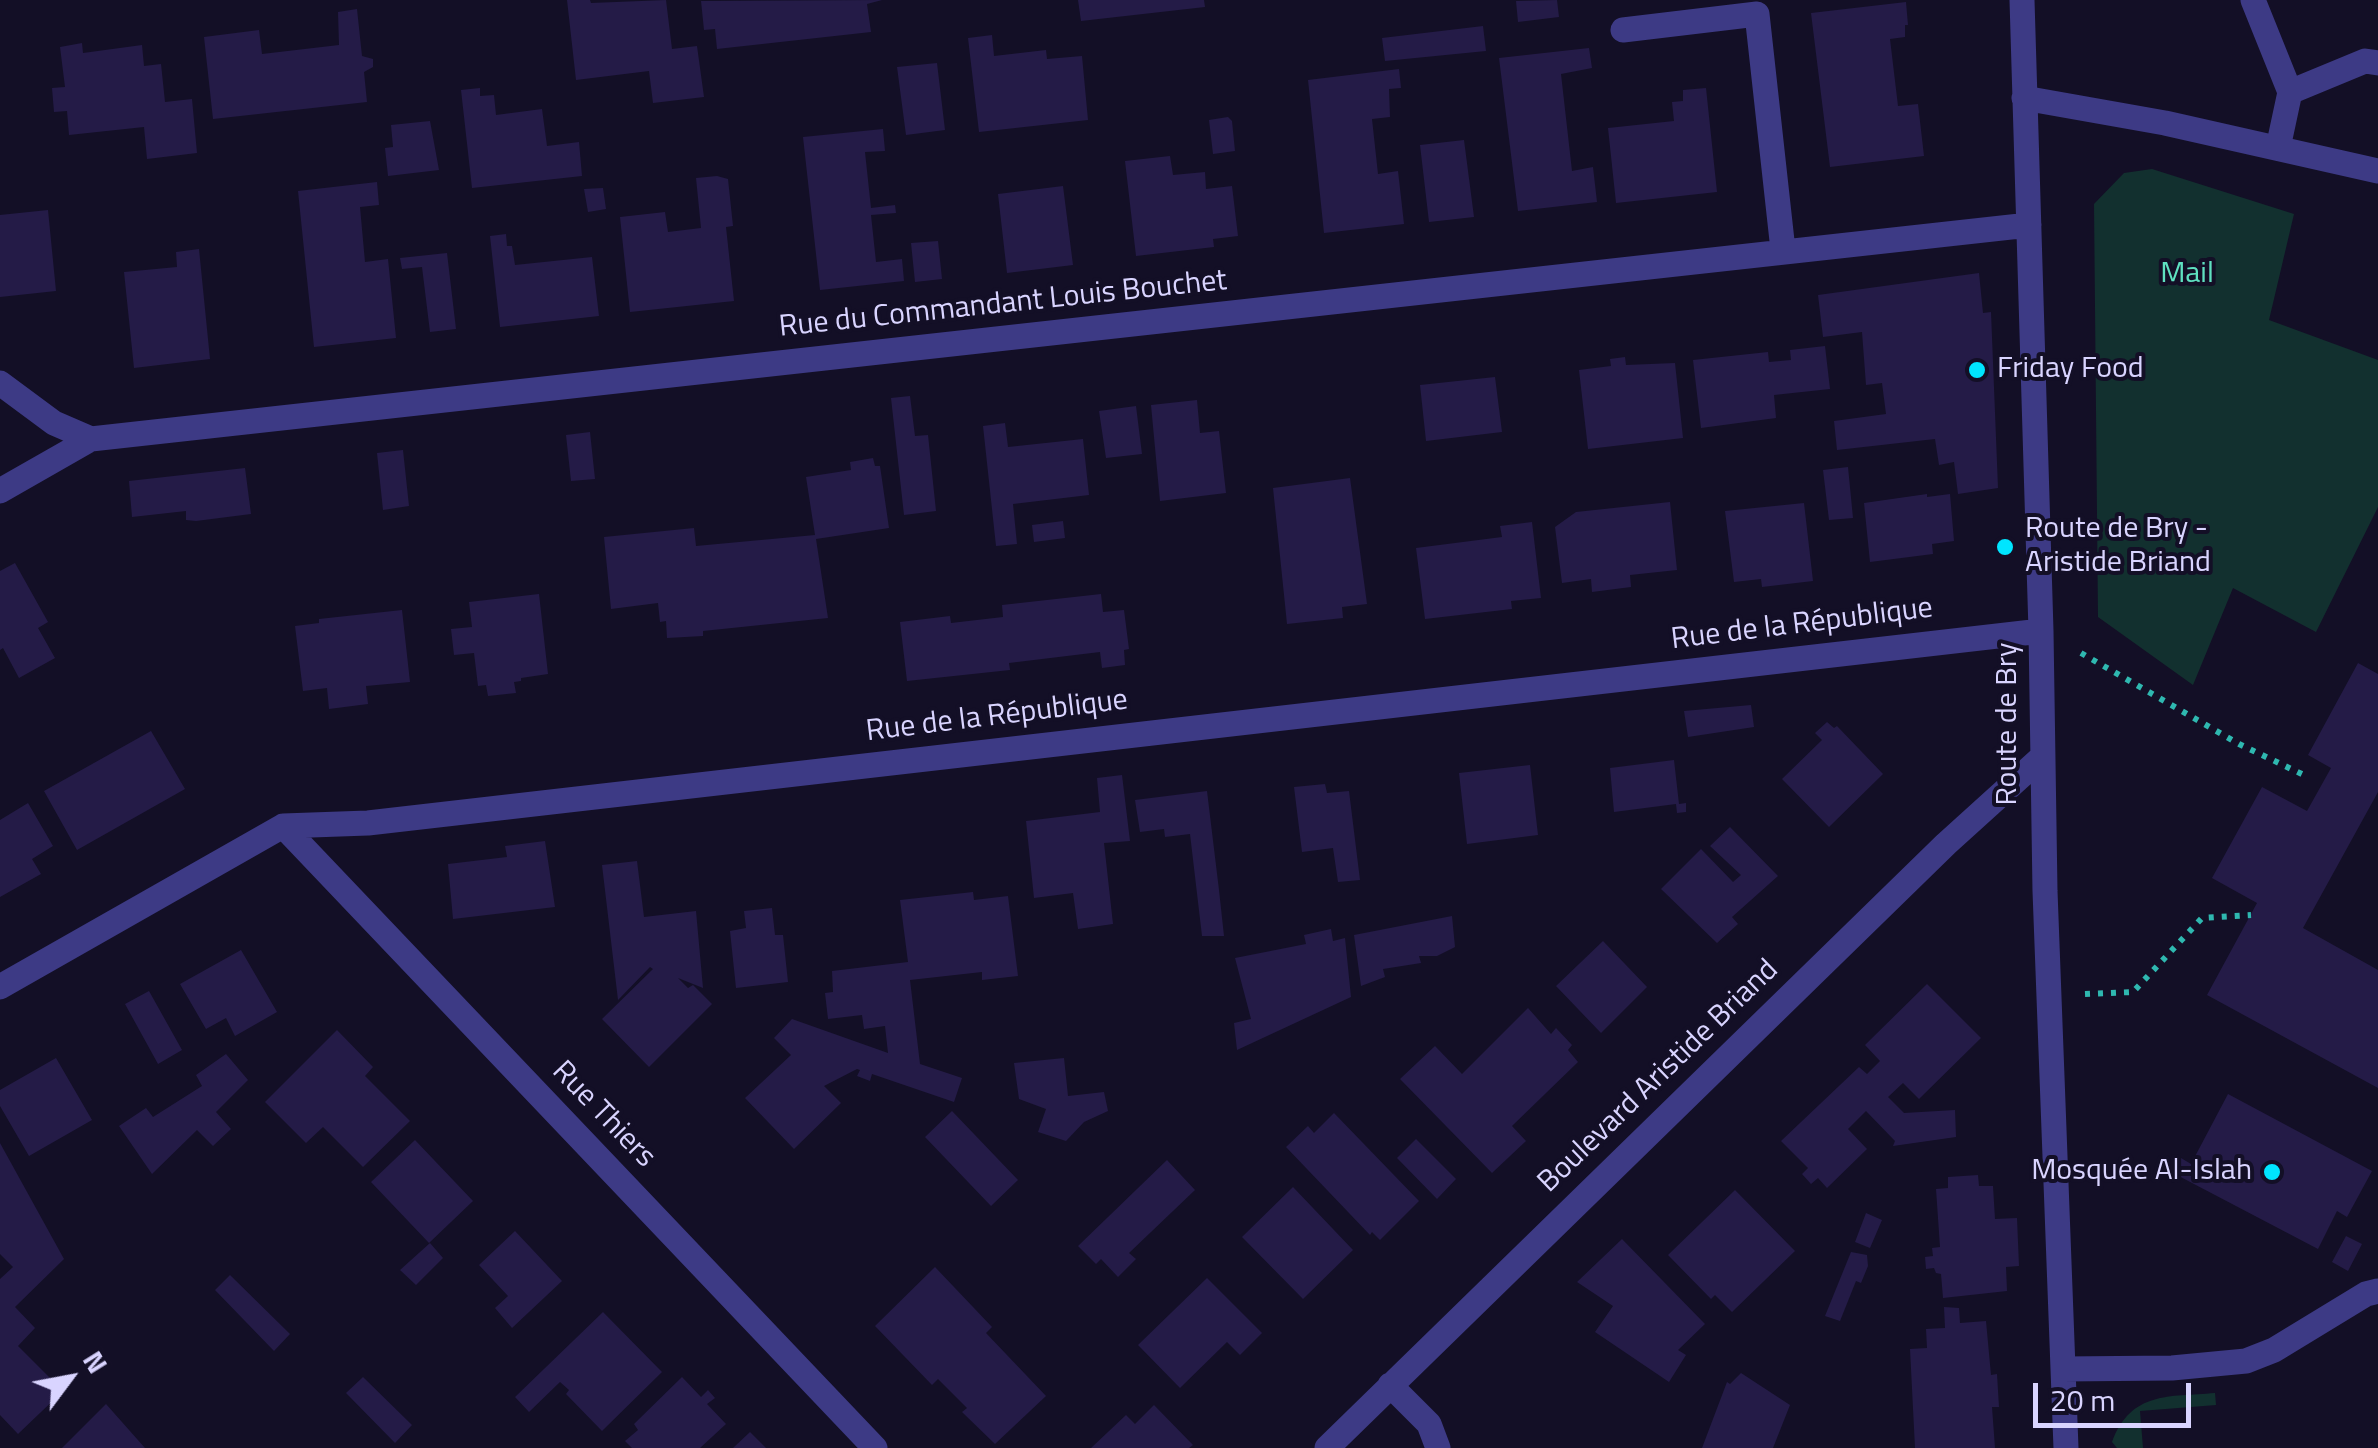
<!DOCTYPE html>
<html>
<head>
<meta charset="utf-8">
<style>
  body { margin:0 }
  #map { position:relative; width:2378px; height:1448px; overflow:hidden; background:#130f26; font-family:"Titillium Web",sans-serif }
  canvas { display:block }
  .north { position:absolute; left:20px; top:1328px; width:100px; height:100px; -webkit-text-stroke:8px #130f26; paint-order:stroke; rotate:58deg; font-size:28px; font-weight:700; line-height:40px; text-align:center; color:#d9d4ff }
  .north::after { content:''; display:block; margin:auto; width:35px; height:45px; background:#d9d4ff; clip-path:polygon(50% 0,100% 100%,50% 72%,0 100%) }
  .scale { position:absolute; left:2033px; top:1383px; width:158px; height:45px; box-sizing:border-box; border:5px solid #d9d4ff; border-top:0; padding-left:12px; font-size:30px; line-height:35px; white-space:nowrap; color:#d9d4ff; -webkit-text-stroke:8px #130f26; paint-order:stroke }
</style>
</head>
<body>
<div id="map">
<canvas width="2378" height="1448"></canvas>
<div class="north">N</div>
<div class="scale">20 m</div>
</div>
<script>
const ctx = document.querySelector('canvas').getContext('2d');
ctx.lineJoin = 'round';
function paint(path, color) { ctx.fillStyle = color; ctx.fill(path, 'evenodd'); }
function strokePath(path, color, width, dash) { ctx.strokeStyle = color; ctx.lineWidth = width; ctx.lineCap = dash ? 'butt' : 'round'; ctx.setLineDash(dash || []); ctx.stroke(path); }
function label(font, color, halo, rows, align = 'center') {
  ctx.font = font + ' "Titillium Web",sans-serif'; ctx.lineWidth = 8; ctx.setLineDash([]); ctx.textBaseline = 'middle'; ctx.strokeStyle = halo; ctx.fillStyle = color; for (const [text, x, y, turn = 0] of rows) {
    ctx.save(); ctx.translate(x, y); ctx.rotate((+turn || 0) * Math.PI / 180); ctx.textAlign = isNaN(turn) ? turn : align; if (halo) ctx.strokeText(text, 0, 0); ctx.fillText(text, 0, 0); ctx.restore();
  }
}
paint(new Path2D(`
  M2152,169L2294,214L2269,320L2378,360V507L2316,632L2233,588L2193,685L2098,617L2094,204L2124,173Z
  M2215,1393L2216,1405L2140,1411L2143,1448H2117L2112,1442C2131,1391 2169,1397 2215,1393Z`), '#12302f');
paint(new Path2D(`
  M567,0H590L591,3L666,0L672,49L697,46L704,97L653,103L649,71L576,80Z
  M882,0L867,4L871,32L717,49L715,29L704,30L701,1Z
  M1078,0H1204L1205,7L1081,21Z
  M1557,0L1559,17L1518,22L1516,1Z
  M1906,2L1908,25H1905V37L1890,39L1898,106L1918,104L1924,156L1830,167L1811,13Z
  M357,9L362,56L373,59V67L364,72L367,102L213,119L204,37L259,30L262,54L339,45L338,12Z
  M1483,26L1486,51L1385,61L1382,38Z
  M992,35L994,56L1046,50L1047,59L1082,56L1088,120L979,132L968,38Z
  M82,43L83,53L142,45L144,66L161,64L165,102L192,99L197,153L147,159L144,127L69,135L67,111L54,112L52,88L65,87L60,47Z
  M1589,48L1592,68L1561,74L1572,171L1593,167L1597,202L1518,211L1499,58Z
  M937,63L945,130L906,135L897,67Z
  M1399,69L1401,88L1389,89L1390,117L1372,119L1378,174L1398,171L1404,224L1324,233L1308,80Z
  M480,88V96L494,95L496,115L542,109L547,146L579,142L582,176L472,188L461,90Z
  M1706,88L1717,192L1616,203L1608,128L1674,121L1672,102L1683,101V90Z
  M1228,117L1232,121L1235,151L1213,154L1209,120Z
  M430,121L439,170L388,176L385,148L393,147L391,125Z
  M883,129L885,151L865,152L871,208L895,205L896,213L871,215L876,262L902,259L904,281L820,290L803,137Z
  M1464,140L1474,217L1429,222L1420,145Z
  M1170,156L1173,175L1205,172L1206,189L1232,186L1238,236L1213,239L1214,247L1136,256L1125,161Z
  M717,176L728,179L733,226L726,227L734,301L630,312L620,217L665,212L668,232L701,228L696,178Z
  M377,182L379,205L360,207L365,262L388,259L396,338L314,347L298,191Z
  M1063,186L1073,265L1007,273L998,194Z
  M603,188L606,209L588,212L584,189Z
  M48,210L56,291L0,297V215Z
  M506,234L507,246H512L515,265L592,257L599,316L500,327L490,236Z
  M938,241L942,279L915,282L911,243Z
  M199,249L210,359L134,368L124,272L177,267L176,252Z
  M447,253L456,329L430,332L422,267L402,269L400,258Z
  M1979,273L1983,313L1991,312L1998,488L1958,494L1954,462L1939,465L1935,439L1837,450L1834,421L1886,414L1882,383L1866,385L1862,332L1823,337L1818,295Z
  M1825,346L1830,389L1774,395L1776,418L1701,428L1693,360L1768,352L1769,362L1791,360L1790,350Z
  M1625,357L1626,365L1675,363L1683,438L1588,449L1579,370L1611,366L1610,359Z
  M1495,377L1502,432L1426,441L1420,385Z
  M910,396L915,436L928,435L936,511L904,515L891,398Z
  M1197,400L1200,433L1219,431L1226,493L1160,501L1151,405Z
  M1136,406L1142,454L1106,458L1099,411Z
  M1005,423L1008,447L1083,439L1089,495L1013,504L1017,544L996,546L983,426Z
  M590,432L595,479L571,481L566,435Z
  M403,450L409,506L383,510L377,453Z
  M873,458L875,466H880L889,528L816,539L828,618L703,631V636L667,638L666,621L660,622L658,603L611,609L604,537L694,528L696,546L815,535L806,477L851,470L850,462Z
  M1848,467L1853,518L1829,520L1823,470Z
  M245,468L251,514L196,521L186,520V511L132,517L129,481Z
  M1350,478L1367,604L1342,607L1343,618L1287,624L1273,488Z
  M1927,494V497L1950,494L1954,541L1932,544L1933,554L1870,562L1864,503Z
  M1670,502L1677,570L1630,575L1631,587L1592,592L1591,579L1562,583L1555,527L1576,512Z
  M1804,503L1813,581L1762,587L1761,579L1734,582L1725,511Z
  M1063,521L1065,538L1034,542L1032,525Z
  M1532,522L1541,598L1511,601L1512,609L1425,619L1416,548L1502,537L1500,526Z
  M15,563L48,622L38,628L55,658L19,678L3,648L0,650V571Z
  M539,594L548,674L521,678V681L514,682L516,693L488,696L486,685L478,686L474,653L454,655L451,629L472,627L469,602Z
  M1101,594L1103,612L1124,610L1129,649L1124,650L1125,665L1102,668L1100,652L1009,663L1010,670L907,681L900,622L950,616L951,623L1003,617L1002,605Z
  M402,610L410,682L366,686L368,704L329,709L327,688L303,691L295,626L319,623V619Z
  M2358,663L2378,674V792L2303,928L2378,970V1088L2207,995L2257,903L2212,878L2262,787L2307,811L2331,768L2308,755Z
  M1751,705L1754,727L1688,737L1684,711Z
  M1827,722L1834,728L1837,726L1883,774L1829,827L1782,779L1822,740L1815,733Z
  M151,731L185,789L77,850L44,791Z
  M1674,760L1679,804L1686,803V812L1677,813L1676,804L1614,812L1610,768Z
  M1530,765L1538,835L1467,844L1459,773Z
  M1122,775L1130,841L1104,843L1113,924L1078,929L1073,893L1034,898L1026,821L1100,812L1097,778Z
  M1325,784L1327,793L1349,791L1360,880L1338,882L1333,848L1302,852L1294,787Z
  M1207,791L1219,890L1224,936H1202L1190,834L1165,837L1164,829L1140,832L1135,800Z
  M28,803L53,846L32,859L41,874L0,897V820Z
  M1730,827L1778,876L1732,917L1738,924L1717,943L1661,889L1701,849L1733,882L1741,875L1710,846Z
  M545,841L555,907L453,919L448,864L507,857L505,846Z
  M637,861L644,917L696,911L703,988L678,978L688,988L693,985L712,1004L649,1067L602,1019L653,969L650,967L618,1000L602,865Z
  M973,892L974,900L1008,896L1018,976L982,980V972L910,980L920,1064L962,1078L954,1102L872,1074L870,1081L857,1076L860,1070L857,1069L824,1086L841,1103L794,1149L745,1098L791,1055L774,1038L792,1019L888,1053L885,1026L864,1029L862,1015L828,1019L825,993L833,992L832,971L908,962L900,900Z
  M772,908L775,935H783L788,982L736,988L730,931L746,928L744,911Z
  M1452,916L1455,947L1437,956H1419L1421,963L1383,969L1385,977L1361,986L1354,935Z
  M1331,929L1333,941L1345,938L1351,997L1237,1050L1234,1023L1251,1019L1235,958L1306,944L1304,935Z
  M1603,941L1647,987L1601,1033L1556,986Z
  M241,950L277,1012L235,1036L226,1018L206,1029L180,984Z
  M1927,984L1981,1038L1919,1099L1903,1083L1888,1097L1904,1113L1955,1110L1956,1137L1893,1146L1895,1141L1866,1111L1848,1129L1867,1149L1827,1188L1818,1178L1811,1184L1802,1174L1808,1168L1781,1141L1859,1067L1867,1074L1880,1061L1865,1045Z
  M149,991L182,1050L158,1064L125,1004Z
  M1528,1008L1551,1034L1556,1028L1572,1045L1568,1050L1578,1062L1512,1126L1526,1141L1492,1173L1400,1079L1435,1046L1462,1074Z
  M337,1030L373,1067L365,1076L410,1121L363,1167L323,1127L306,1143L265,1102Z
  M226,1054L248,1080L216,1112L231,1129L213,1146L197,1130L152,1174L119,1126L146,1108L153,1117L202,1086L196,1075Z
  M56,1058L92,1120L29,1156L0,1106V1090Z
  M1064,1058L1068,1096L1104,1092L1108,1111L1084,1122L1066,1141L1038,1132L1046,1109L1019,1099L1014,1063Z
  M2228,1094L2372,1171L2347,1217L2337,1211L2318,1249L2173,1173L2181,1158L2191,1164Z
  M952,1111L1018,1180L991,1206L925,1137Z
  M1334,1113L1419,1201L1380,1240L1372,1232L1370,1235L1286,1147L1308,1126L1314,1133Z
  M1416,1139L1456,1179L1437,1199L1397,1158Z
  M415,1140L473,1201L429,1243L371,1182Z
  M0,1143L64,1259L15,1307L35,1328L18,1346L63,1391L18,1434L0,1415V1279L13,1267L0,1254Z
  M1167,1160L1195,1190L1129,1253L1136,1259L1118,1277L1101,1259L1096,1264L1078,1246Z
  M1978,1175L1979,1186H1993L1995,1219L2017,1218L2019,1266L2006,1267L2007,1291L1943,1298L1941,1274L1936,1273L1934,1268L1926,1269L1925,1257L1933,1256L1932,1248L1940,1247L1936,1189L1948,1188V1177Z
  M1293,1187L1353,1250L1303,1299L1242,1237Z
  M1735,1190L1795,1251L1732,1312L1715,1295L1711,1299L1668,1255Z
  M1866,1213L1882,1220L1870,1248L1855,1242Z
  M515,1231L562,1281L512,1328L495,1308L508,1296L479,1265Z
  M2346,1236L2362,1244L2348,1271L2332,1262Z
  M1622,1239L1705,1324L1678,1350L1686,1355L1669,1382L1595,1332L1613,1306L1577,1282Z
  M430,1243L443,1258L416,1285L400,1270Z
  M1851,1252L1867,1255L1868,1266L1861,1283L1856,1281L1840,1321L1825,1316Z
  M935,1267L992,1327L986,1333L1046,1396L995,1444L962,1412L967,1408L938,1379L932,1385L875,1326Z
  M230,1275L290,1334L274,1351L215,1290Z
  M1207,1278L1262,1333L1240,1355L1227,1342L1180,1388L1138,1345Z
  M1944,1307L1959,1308L1960,1323L1986,1321L1991,1375L1997,1374L1999,1407H1992L1995,1448H1915L1910,1349L1927,1348L1926,1329L1945,1328Z
  M603,1312L662,1372L602,1431L566,1394L569,1390L560,1382L529,1412L515,1397Z
  M1741,1373L1790,1405L1773,1448H1702L1727,1382L1730,1384Z
  M363,1377L412,1425L395,1443L346,1393Z
  M682,1377L701,1397L708,1390L715,1398L707,1404L726,1424L700,1448H632L625,1441L638,1430L634,1424Z
  M106,1404L145,1448H62Z
  M1154,1405L1193,1445L1189,1448H1091L1126,1415L1135,1424Z
  M750,1432L766,1448H733Z`), '#241b47');
strokePath(new Path2D(`
  M2081,653L2239,744L2306,776
  M2085,994L2133,992L2202,918L2251,915`), '#2fb8b0', 6, [5, 8]);
strokePath(new Path2D(`
  M2022,0L2041,631L2045,891L2066,1448
  M2253,0L2290,92
  M1623,30L1757,14L1783,250
  M2024,98L2165,123L2378,171
  M2278,148L2290,92L2365,61L2378,63
  M0,383L54,423L91,439L2029,225
  M0,491L91,439
  M283,826L875,1448
  M0,987L283,826L368,823L2041,631
  M2063,1369L2172,1368L2246,1361L2274,1350L2366,1294L2378,1291
  M1390,1385L1429,1424L1438,1448
  M1327,1448L1946,844L2041,758`), '#3d3a85', 25);
for (const [x, y, r, color] of [
  [1977,370,10,"#00e5ff"],
  [2005,547,10,"#00e5ff"],
  [2272,1172,10,"#00e5ff"]
]) { const dot = new Path2D(); dot.arc(x, y, r, 0, 2 * Math.PI); ctx.fillStyle = color; ctx.fill(dot); strokePath(dot, '#130f26', 4); }
label('30px', '#5fe0c0', '#130f26', [
  ["Mail",2187,275]
]);
label('30px', '#d9d4ff', '#130f26', [
  ["Rue du Commandant Louis Bouchet",1003,305,-6],
  ["Rue de la République",1802,625,-7],
  ["Rue de la République",997,717,-7],
  ["Route de Bry",2009,724,-90],
  ["Boulevard Aristide Briand",1659,1077,-44],
  ["Rue Thiers",603,1115,46]
]);
label('30px', '#d9d4ff', '#130f26', [
  ["Friday Food",1997,370],
  ["Route de Bry -",2025,530],
  ["Aristide Briand",2025,564],
  ["Mosquée Al-Islah",2252,1172,"right"]
], 'left');
</script>
</body>
</html>
